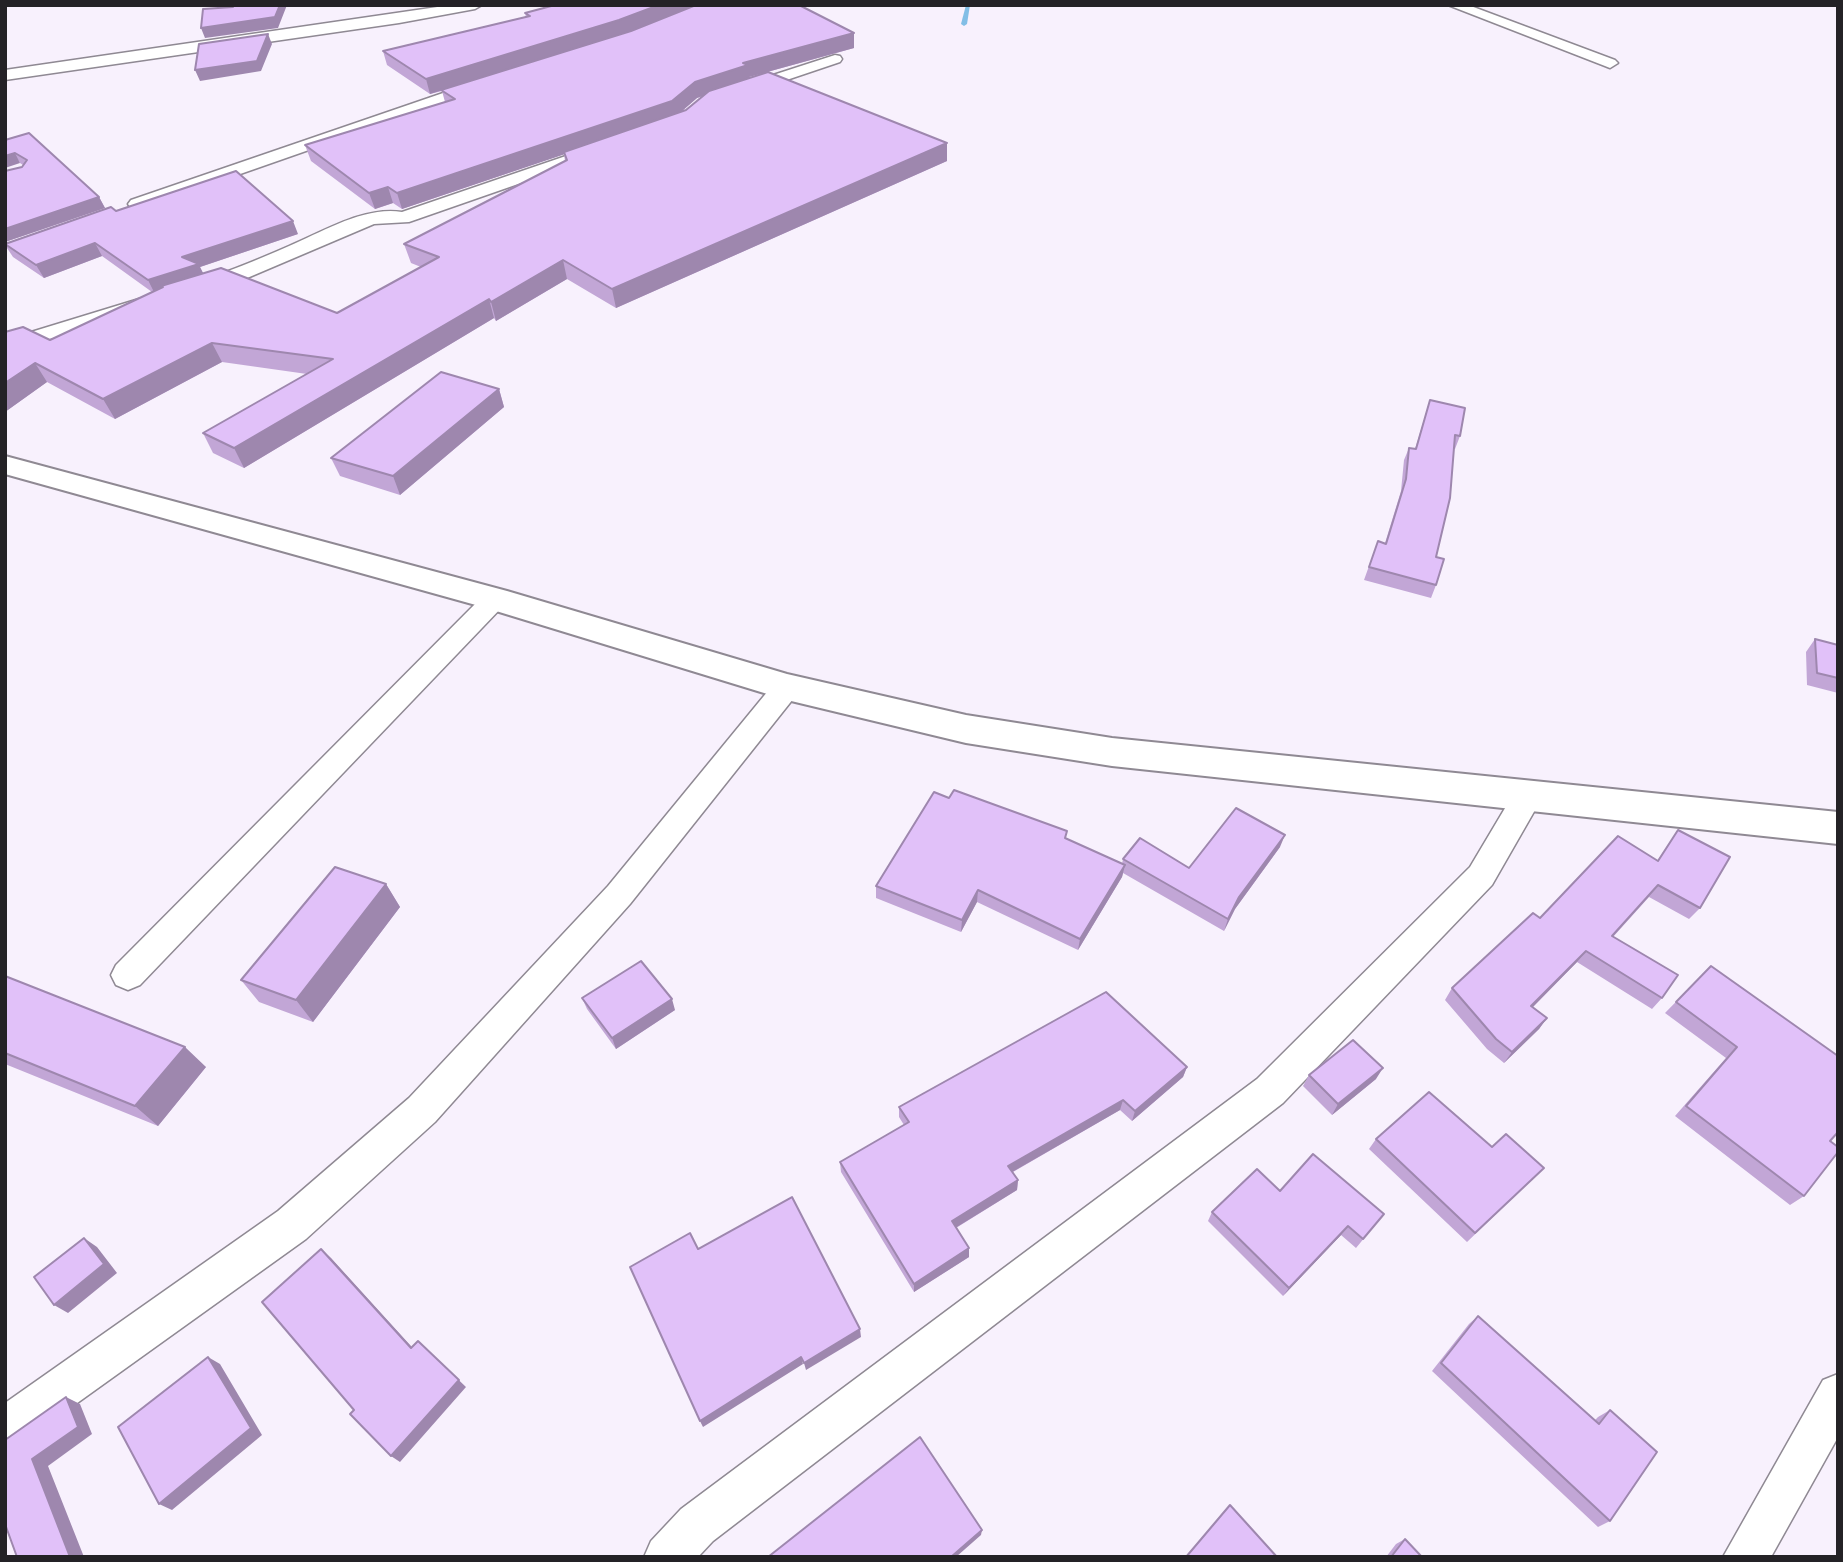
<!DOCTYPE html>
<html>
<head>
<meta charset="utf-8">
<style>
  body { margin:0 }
  #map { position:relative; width:1843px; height:1562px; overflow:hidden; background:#f8f1fd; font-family:"Work Sans",sans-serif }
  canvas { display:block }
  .frame { position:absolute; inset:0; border:7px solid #242226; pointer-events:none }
</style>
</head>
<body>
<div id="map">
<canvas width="1843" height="1562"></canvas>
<div class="frame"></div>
</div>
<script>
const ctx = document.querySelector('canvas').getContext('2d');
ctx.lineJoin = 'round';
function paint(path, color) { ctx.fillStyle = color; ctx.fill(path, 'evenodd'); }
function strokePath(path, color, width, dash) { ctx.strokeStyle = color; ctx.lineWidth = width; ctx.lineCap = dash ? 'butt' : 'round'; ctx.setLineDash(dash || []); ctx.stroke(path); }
paint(new Path2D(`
  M966,5H970L967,24L964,26L961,24Z`), '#82bee6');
const street = new Path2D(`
  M451,5H482L475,9L399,23L5,80V70Z
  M1448,5H1468L1615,60L1618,63L1610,68L1605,66Z
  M835,55L840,56L842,59L840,62L748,93L742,95L734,90L736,87Z
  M481,80L486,82L489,85L486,88L143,208H131L128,204L131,200Z
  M601,144L609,149L607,153L409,222L374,224L240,281L200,293L190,287L193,283C226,273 257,260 289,246C323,232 364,206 402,212Z
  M139,299L146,301L149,305L146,309L5,353V340Z
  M495,590L504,593L508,599L504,605L140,985L128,990L116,985L111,975L116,965L486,593Z
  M787,677L797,680L801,687L797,694L630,904L435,1122L306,1239L20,1444L5,1450V1403L278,1211L409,1098L608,886L777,680Z
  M1528,784L1539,788L1543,796L1492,885L1283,1103L713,1541L698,1557H644L651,1541L681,1509L1257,1079L1470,867L1517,788Z
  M1838,1374V1437L1771,1557H1723L1823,1380Z`);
const secondary = new Path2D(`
  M5,456L507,591L787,674L966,715L1112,738L1838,812V844L1112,766L966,743L787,700L483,607L5,474Z`);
strokePath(street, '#8f8993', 3);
strokePath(secondary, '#8f8993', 4);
paint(street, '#fff');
paint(secondary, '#fff');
paint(new Path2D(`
  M525,13L854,48L749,77V78L947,143V161L616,308L567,279L496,321L494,318L244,468L213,453L203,433L307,374L222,362L115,419L47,382L5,412L50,340L152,292L102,256L44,278L13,257L5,245L116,211L298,234L200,267L203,273L337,313L421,267L411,263L404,244L565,161L564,154L402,209L393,203L375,209L311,161L305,145L445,102L442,91L430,94L387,65L383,51L526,17ZM705,95L686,110L680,113L697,98Z
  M5,140L99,197L105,208L5,242V171L22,167L23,165L20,163Z
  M499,389L504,407L400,495L340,476L331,458Z
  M1430,400L1460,436L1455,449H1454L1436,557V585L1431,598L1364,580L1378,541L1385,543L1401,491L1404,460L1409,448L1415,449Z
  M1815,639L1838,645V693L1807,685L1806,652Z
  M1678,830L1700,908L1689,919L1649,897L1613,937L1662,998L1652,1009L1577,962L1533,1007L1547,1018L1539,1029L1504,1063L1487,1049L1445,1000L1452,988L1540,918L1657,861Z
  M1066,839L1122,864L1123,859L1189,868L1280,847L1235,909L1224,931L1123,873L1122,877L1078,950L977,902L961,932L876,898V886Z
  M386,884L400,907L313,1022L259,1002L241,980Z
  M1711,966L1830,1141L1804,1196L1790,1205L1675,1116L1726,1058L1665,1013Z
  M5,976L206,1067L158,1126L5,1064Z
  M582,998L675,1010L616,1049L587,1009Z
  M1187,1067L1183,1077L1132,1121L1120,1110L1013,1172L1018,1180L1017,1190L956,1228L969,1257L914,1292L841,1172L840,1162L904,1125L899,1117V1107Z
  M1309,1075L1376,1079L1332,1115L1303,1086Z
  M1376,1139L1544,1168L1467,1242L1369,1149Z
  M1280,1191L1384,1214L1356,1248L1341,1235L1283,1296L1208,1221L1212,1212Z
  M1478,1316L1595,1420L1598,1417L1610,1410V1521L1598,1527L1432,1371L1469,1324Z
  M1405,1539L1422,1557H1386L1396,1544Z`), '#c2a6d6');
paint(new Path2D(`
  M280,5H287L278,28L205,38L201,28Z
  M659,5H700L621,35L430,94L426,79Z
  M854,33V48L749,77L750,80L697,98L675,117L402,209L397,193L695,82L743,63Z
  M268,34L272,44L261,71L200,81L195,70Z
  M947,143V161L616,308L612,289Z
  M15,153L20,163L5,168V156Z
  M388,187L393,203L375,209L369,193Z
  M99,197L105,208L5,242V229Z
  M293,221L298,234L200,267L205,277L161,286L163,291L155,294L148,280L182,257Z
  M95,243L102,256L44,278L36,265Z
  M563,260L567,279L496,321L491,302Z
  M489,299L494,318L244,468L234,448Z
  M212,343L222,362L115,419L103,399Z
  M35,363L47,382L5,412V383Z
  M499,389L504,407L400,495L393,476Z
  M1285,835L1280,847L1235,909L1224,931L1228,919L1239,897Z
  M1125,865L1122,877L1078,950L1080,939Z
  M386,884L400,907L313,1022L296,1000Z
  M978,890L977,902L961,932L962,920Z
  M1586,951L1577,962L1523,1017L1531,1006Z
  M672,999L675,1010L616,1049L612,1038Z
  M1547,1018L1539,1029L1504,1063L1512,1052Z
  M185,1047L206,1067L158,1126L135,1106Z
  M1187,1067L1183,1077L1132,1121L1135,1111Z
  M1383,1068L1376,1079L1332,1115L1338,1104Z
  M1123,1100L1120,1110L1007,1175L1008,1166Z
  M1018,1180L1017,1190L952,1230V1221Z
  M1348,1226L1341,1235L1283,1296L1289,1288Z
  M84,1238L97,1247L117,1273L68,1313L54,1305Z
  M969,1248V1257L914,1292V1284Z
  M321,1249L331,1258L420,1356L411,1348Z
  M860,1329L861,1337L806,1370L804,1363Z
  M418,1341L466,1387L400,1462L391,1456Z
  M208,1357L220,1364L262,1435L172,1510L159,1504Z
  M801,1357L803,1364L703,1427L700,1421Z
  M66,1397L80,1404L92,1434L48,1466L84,1557H70L32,1459Z
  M982,1530L981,1535L956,1557H951Z`), '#9e87ae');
const building = new Path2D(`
  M233,5H280L275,17L201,28L203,9L233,7Z
  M555,5H659L619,20L426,79L383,51L530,16L525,13Z
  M696,5H799L854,33L743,63L748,65L695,82L672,101L397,193L388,187L369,193L305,145L455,99L441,90L631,31Z
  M268,34L257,61L195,70L199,44Z
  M768,72L947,143L612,289L563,260L491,302L489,299L234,448L203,433L333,359L212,343L103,399L35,363L5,383V332L23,327L50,340L163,287L161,286L221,268L337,313L439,257L404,244L567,160L564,152L686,110L709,91Z
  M29,133L99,197L5,229V171L22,167L27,160L15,153L5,156V140Z
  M236,171L293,221L182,257L199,264L148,280L95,243L36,265L5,244L111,207L116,211Z
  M441,372L499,389L393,476L331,458Z
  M1430,400L1465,408L1460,436L1455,435L1450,498L1436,557L1444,559L1436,585L1369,567L1378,541L1386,544L1406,479L1409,448L1416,449Z
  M1815,639L1838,645V678L1817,673Z
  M954,790L1067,831L1065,838L1125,865L1080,939L978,890L962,920L876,886L934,792L949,798Z
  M1236,808L1285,835L1239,897L1228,919L1123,859L1140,838L1189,868Z
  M1678,830L1730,857L1700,908L1658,885L1612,936L1678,975L1662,998L1586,951L1531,1006L1547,1018L1512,1052L1496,1039L1452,988L1533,913L1540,918L1618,836L1658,861Z
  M335,867L386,884L296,1000L241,980Z
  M641,961L672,999L612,1038L582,998Z
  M1711,966L1838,1056V1132L1830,1141L1838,1147V1152L1804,1196L1686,1106L1737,1047L1676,1002Z
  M5,976L185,1047L135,1106L5,1053Z
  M1106,992L1187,1067L1135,1111L1123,1100L1008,1166L1018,1180L952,1221L969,1248L914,1284L840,1162L909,1122L899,1107Z
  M1353,1040L1383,1068L1338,1104L1309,1075Z
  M1429,1092L1492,1147L1506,1134L1544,1168L1475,1233L1376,1139Z
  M1313,1154L1384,1214L1363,1239L1348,1226L1289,1288L1212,1212L1257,1169L1280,1191Z
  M792,1197L860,1329L804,1363L801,1357L700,1421L630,1267L690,1233L698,1249Z
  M84,1238L104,1264L54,1305L34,1277Z
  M321,1249L411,1348L418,1341L459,1380L391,1456L350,1414L354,1410L262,1302Z
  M1478,1316L1599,1424L1610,1410L1657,1452L1610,1521L1441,1363Z
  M208,1357L251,1428L159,1504L118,1427Z
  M66,1397L78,1427L32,1459L70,1557H17L5,1524V1440Z
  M920,1437L982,1530L951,1557H768Z
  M1230,1505L1277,1557H1186Z
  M1405,1539L1422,1557H1391Z`);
paint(building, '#e1c1f9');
strokePath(building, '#9e87ae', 2);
</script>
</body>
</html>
